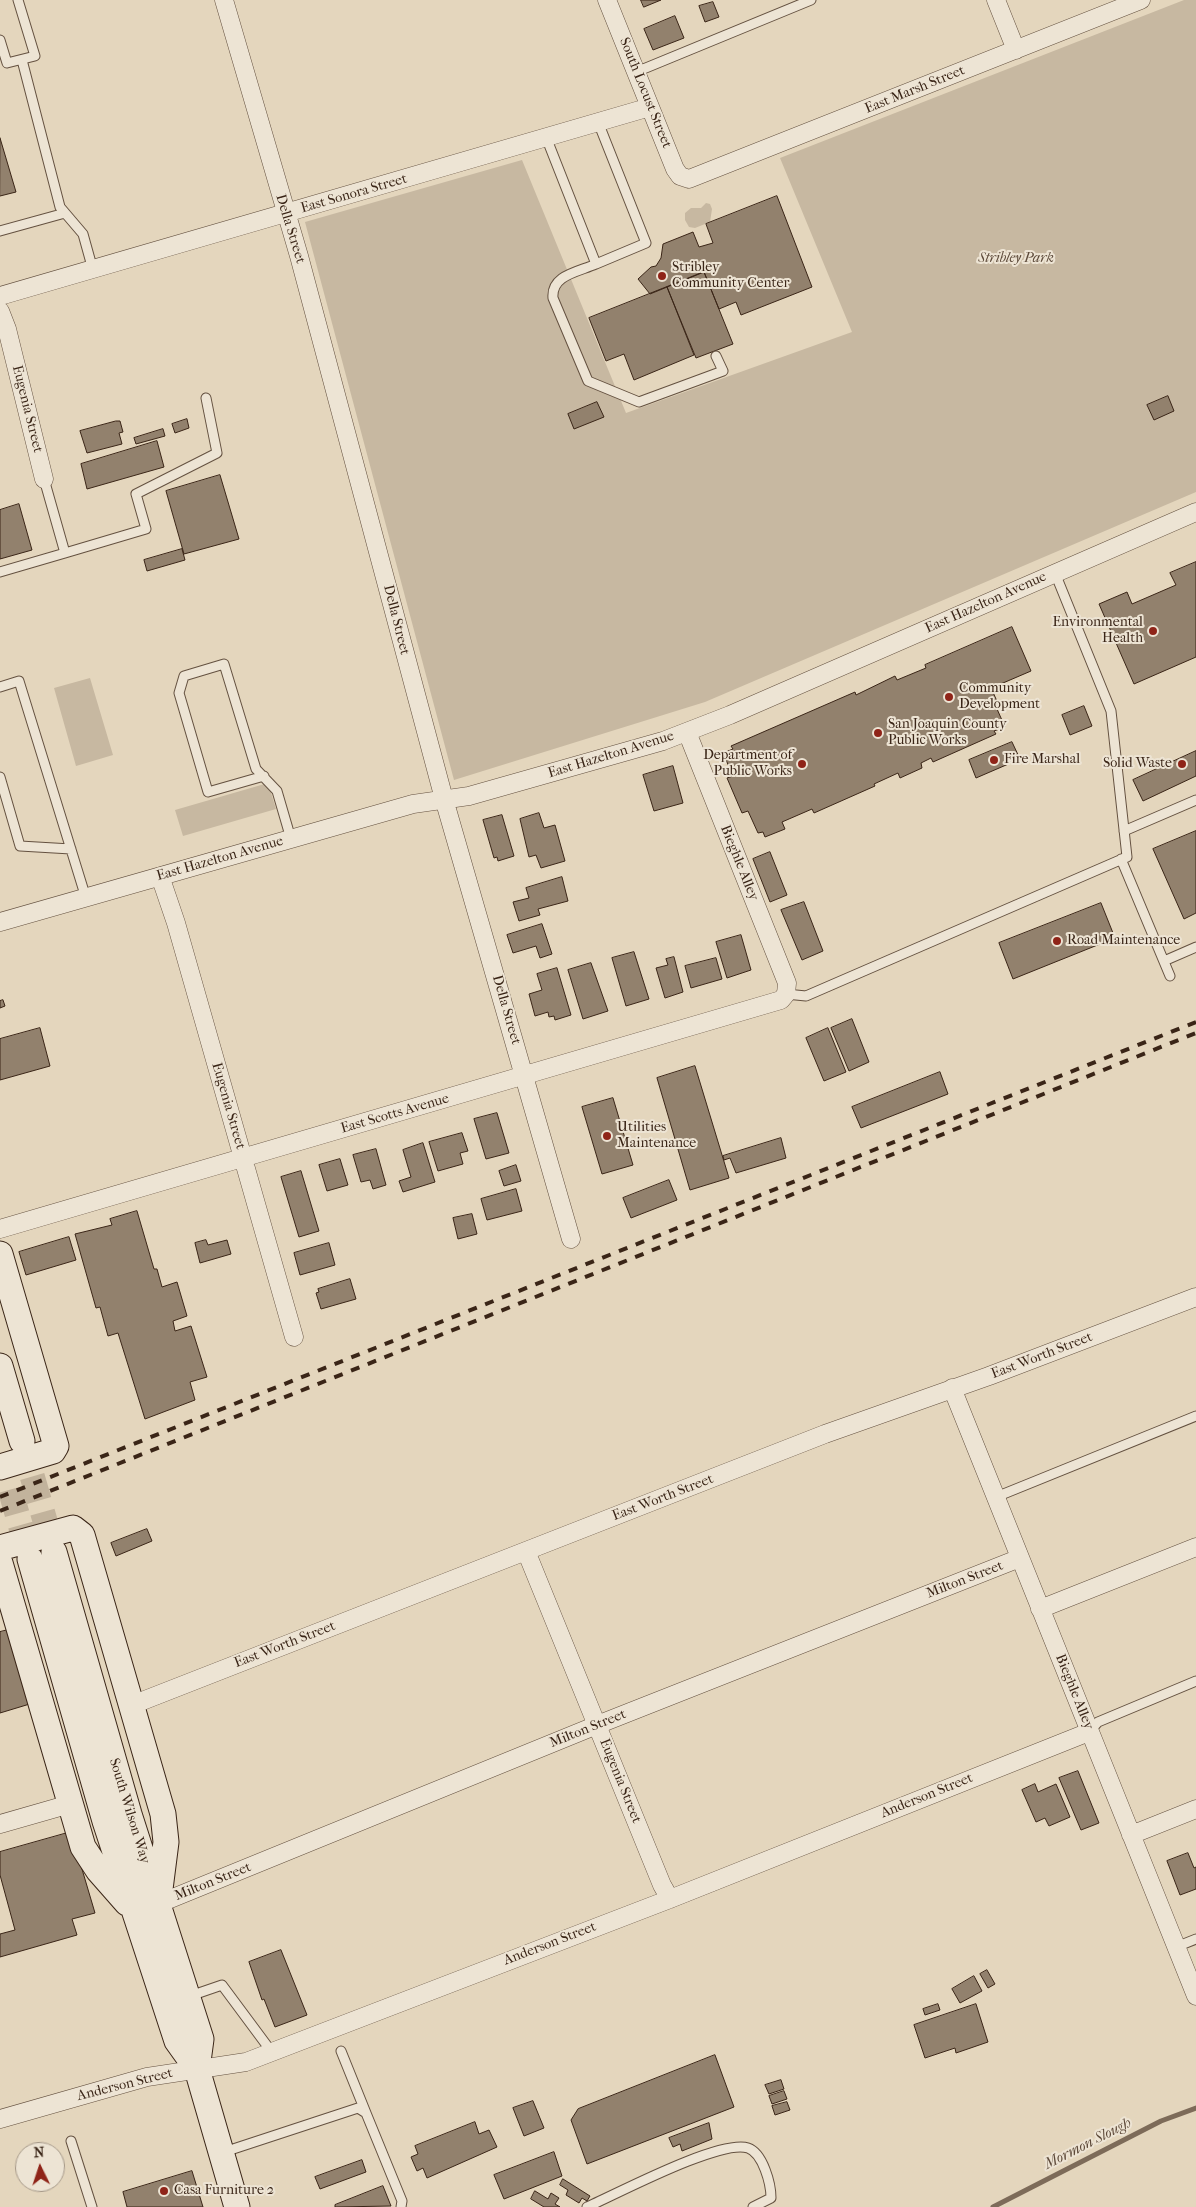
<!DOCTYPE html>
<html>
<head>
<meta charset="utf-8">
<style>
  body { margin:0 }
  #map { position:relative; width:1196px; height:2207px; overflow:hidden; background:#e4d6bd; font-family:"IM FELL French Canon",serif }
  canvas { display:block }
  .north { position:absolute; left:15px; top:2142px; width:50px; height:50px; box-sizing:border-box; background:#ede4d4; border:1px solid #a59888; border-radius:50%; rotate:356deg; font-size:14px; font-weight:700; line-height:20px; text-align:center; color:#3a2517 }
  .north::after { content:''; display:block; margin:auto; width:18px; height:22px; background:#8f2418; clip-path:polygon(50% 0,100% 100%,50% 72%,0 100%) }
</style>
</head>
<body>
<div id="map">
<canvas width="1196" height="2207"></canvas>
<div class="north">N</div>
</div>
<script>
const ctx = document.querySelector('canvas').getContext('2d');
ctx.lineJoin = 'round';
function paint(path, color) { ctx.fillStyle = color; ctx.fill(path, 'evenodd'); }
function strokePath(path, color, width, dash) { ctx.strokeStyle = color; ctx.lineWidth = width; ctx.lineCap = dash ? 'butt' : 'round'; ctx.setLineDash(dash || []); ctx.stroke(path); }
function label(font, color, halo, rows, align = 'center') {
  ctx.font = font + ' "IM FELL French Canon",serif'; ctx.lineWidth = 4; ctx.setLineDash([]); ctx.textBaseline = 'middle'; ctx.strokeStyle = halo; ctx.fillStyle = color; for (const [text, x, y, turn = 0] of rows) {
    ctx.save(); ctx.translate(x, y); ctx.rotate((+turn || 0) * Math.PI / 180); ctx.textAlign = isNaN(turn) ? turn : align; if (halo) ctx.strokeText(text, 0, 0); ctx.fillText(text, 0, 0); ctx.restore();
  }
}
paint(new Path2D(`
  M1184,0H1196V492L705,702L454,780L305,222L522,160L626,413L852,332L780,158Z
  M706,203L710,204L712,209L710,222L695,228L689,227L685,220V213L691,208H701Z
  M90,678L113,755L76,766L54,688Z
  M268,783L276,809L183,836L175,810Z`), '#c7b8a1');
strokePath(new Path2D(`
  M993,2207L1161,2121L1196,2108`), '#7d6b59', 5);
const building = new Path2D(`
  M641,0H661L644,7Z
  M713,2L719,17L705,22L699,6Z
  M675,16L684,38L653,50L644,29Z
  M0,138L16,192L0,196Z
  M777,196L812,287L741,315L736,302L719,309L704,272L650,294L638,279L651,267L656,266L661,258L663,244L693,232L699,247L713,243L706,224Z
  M704,272L733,344L696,358L667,287Z
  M667,287L694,355L634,380L624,354L606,361L589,318Z
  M1168,396L1174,411L1154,420L1147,405Z
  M597,402L604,417L574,429L568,414Z
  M187,419L189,428L175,433L172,424Z
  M116,421H120L123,432L119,433L122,444L87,453L80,431Z
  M163,429L165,436L136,444L134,438Z
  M157,441L164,467L87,489L81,464Z
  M220,475L239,539L184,554L166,491Z
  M19,504L32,550L0,559V510Z
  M182,549L185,560L147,571L144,560Z
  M1196,562V657L1134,684L1099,604L1127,592L1132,604L1176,585L1170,573Z
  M1012,627L1031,671L989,689L992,690L1000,708L997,709L1005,727L994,731L996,734L933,762L931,758L921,763L922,768L900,778L898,773L874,784L875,786L814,813L812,809L782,822L785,829L765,837L763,832L758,833L748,811L742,813L727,778L733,776L723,753L733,749L731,746L855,692L856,695L895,676L897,680L926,668L925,665Z
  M1084,706L1092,726L1070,735L1062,715Z
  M1012,742L1020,759L976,778L969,760Z
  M1196,751V776L1143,801L1133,780Z
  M673,766L683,803L654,811L643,775Z
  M539,813L544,828L555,825L565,861L541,868L536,855L529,857L520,819Z
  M502,815L514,856L498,861L497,857L494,858L483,820Z
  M1196,831V913L1184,919L1153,849Z
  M770,852L787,895L770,902L753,859Z
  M562,877L568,901L538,909L540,915L519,921L513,902L529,898L526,888Z
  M804,902L823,951L802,960L781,910Z
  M1101,903L1115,938L1013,979L999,943Z
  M542,924L552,954L540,958L536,946L513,953L507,935Z
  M741,935L751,970L727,978L716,942Z
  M634,952L649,999L626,1006L612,958Z
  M674,957L683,992L665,998L656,968L668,965L666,959Z
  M716,958L722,979L691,988L685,966Z
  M591,963L608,1011L583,1019L568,970Z
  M557,968L571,1015L555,1020L554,1016L549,1017L548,1012L535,1016L529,994L542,990L537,974Z
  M3,1000L5,1006L0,1008V1001Z
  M852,1019L869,1062L849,1071L831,1028Z
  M40,1028L50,1066L0,1080V1039Z
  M828,1028L846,1072L824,1081L806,1038Z
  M695,1066L729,1178L690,1190L657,1078Z
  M940,1072L948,1094L861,1128L852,1107Z
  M613,1098L633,1165L602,1174L582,1107Z
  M497,1113L509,1153L486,1159L474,1119Z
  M462,1133L468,1151L460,1153L463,1164L438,1171L429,1142Z
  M781,1138L786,1158L736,1173L730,1158L724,1160L723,1156Z
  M423,1143L435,1182L403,1192L399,1181L411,1177L403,1150Z
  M376,1149L386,1185L373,1189L370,1180L361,1182L353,1155Z
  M340,1159L348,1185L327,1191L319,1165Z
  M516,1165L521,1181L504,1186L499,1171Z
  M301,1171L319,1231L299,1237L281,1177Z
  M669,1180L677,1200L631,1218L623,1198Z
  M516,1189L522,1211L487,1220L481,1199Z
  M137,1211L154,1269H157L162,1287L177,1282L187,1316L173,1321L175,1331L191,1326L207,1377L190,1382L195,1400L145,1419L118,1333L108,1336L100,1307L96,1308L75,1234L112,1225L110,1219Z
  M472,1214L477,1234L458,1239L453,1218Z
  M69,1237L76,1260L26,1275L19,1252Z
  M206,1240L208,1245L227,1240L231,1254L200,1263L195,1243Z
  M329,1243L335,1265L300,1275L294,1253Z
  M350,1279L356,1299L321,1309L316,1293L319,1292L318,1289Z
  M147,1529L152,1541L116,1556L111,1543Z
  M12,1629L33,1703L0,1713V1632Z
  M1078,1771L1099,1823L1081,1830L1059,1778Z
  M1035,1784L1038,1792L1056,1784L1070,1817L1049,1826L1045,1818L1036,1822L1022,1790Z
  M71,1832L95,1913L72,1919L77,1935L0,1957V1934L15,1930L0,1875V1852Z
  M1188,1853L1194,1868L1196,1867V1889L1180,1895L1167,1861Z
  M281,1950L307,2015L275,2027L264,1999L262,2000L249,1962Z
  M987,1970L995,1984L988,1988L980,1974Z
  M974,1976L982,1991L960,2003L952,1989Z
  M938,2004L940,2010L925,2015L923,2009Z
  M976,2004L988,2042L956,2053L955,2048L925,2058L914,2025Z
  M715,2055L734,2107L587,2164L571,2120L578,2109Z
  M781,2080L784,2089L769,2094L765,2085Z
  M784,2091L787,2099L772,2104L769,2096Z
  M533,2101L544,2128L524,2136L513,2108Z
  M787,2102L790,2110L775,2115L772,2106Z
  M475,2122L479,2134L489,2130L497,2147L427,2178L423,2168L417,2171L411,2157L418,2154L415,2146Z
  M709,2123L712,2139L682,2151L680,2144L673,2147L669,2138Z
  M554,2152L562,2176L504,2199L494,2175Z
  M362,2160L366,2172L320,2189L315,2177Z
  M192,2171L203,2207H127L123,2192Z
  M563,2179L590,2196L587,2201L582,2198L579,2203L566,2195L568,2190L560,2185Z
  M383,2186L391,2206L335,2207V2205Z
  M535,2191L548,2199L551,2193L559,2198L555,2204L560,2207H544L531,2199Z`);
paint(building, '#92816d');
strokePath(building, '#3a2517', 1);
strokePath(new Path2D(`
  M22,1441L54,1552
  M0,1454L30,1559`), '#c2b39c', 25, [25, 12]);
const lane = new Path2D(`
  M0,40L7,63L35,56L18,0
  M22,60L60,207L83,234L93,270
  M636,72L811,0
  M546,137L596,264L646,243L598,122
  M0,231L65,213
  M596,264C578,272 551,275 553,298L588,381L639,402L723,371L716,356
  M65,553L146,529L136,494L217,453L206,398
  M0,572L65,553L44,479
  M0,687L19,681L86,898
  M264,776L208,792L179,693L184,676L224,664L256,769L277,791L291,839
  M0,777L20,846L71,849
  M1124,831L1196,800
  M1121,859L1170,976
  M1164,961L1196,947
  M786,994L806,996L1127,857L1111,711L1055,573
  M996,1497L1196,1416
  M1090,1731L1098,1722L1196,1681
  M1176,1947L1196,1939
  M190,1996L222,1985L271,2051
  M341,2051L366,2113
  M71,2141L92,2207
  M224,2152L358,2108L366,2113L402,2201L401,2207
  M587,2207C617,2194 720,2139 748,2148C763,2153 771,2184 771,2198L753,2207`);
const street = new Path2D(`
  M224,0L299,256L444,799L571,1239
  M607,0L675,169L680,176L689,179L1141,0
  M996,0L1016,50
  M0,296L650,107
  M0,311L7,329L44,479
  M160,876L176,923L294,1337
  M0,922L413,804L469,796L663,741L730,715L1196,512
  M0,1229L781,1000L786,994L787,983L687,732
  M952,1388L1196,1996
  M526,1551L662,1885L670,1899
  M1040,1609L1196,1547
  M132,1705L825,1434L989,1376L1196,1297
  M0,1824L70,1804
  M1131,1835L1196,1809
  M158,1904L597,1725L1020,1558
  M0,2119L147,2077L246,2062L670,1899L1089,1732`);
const secondary = new Path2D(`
  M0,1254L56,1446L53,1451L0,1467
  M0,1366L22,1441
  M0,1548L73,1528L82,1535L163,1814L166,1842L159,1897
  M54,1552L129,1814L201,2039L197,2069
  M30,1559L105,1821L177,2041L197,2069L237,2207
  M0,1563L83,1847L98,1870L127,1903`);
strokePath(lane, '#645140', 11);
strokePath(street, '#645140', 19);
strokePath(secondary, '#3a2517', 27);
strokePath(lane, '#ede4d4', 9);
strokePath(street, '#ede4d4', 18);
strokePath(secondary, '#ede4d4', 25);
strokePath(new Path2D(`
  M0,1497L1196,1022
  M0,1511L1196,1033`), '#3a2517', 4, [9, 9]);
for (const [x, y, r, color] of [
  [662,276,5,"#8f2418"],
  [1153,631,5,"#8f2418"],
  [949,697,5,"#8f2418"],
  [878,733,5,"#8f2418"],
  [994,760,5,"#8f2418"],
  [802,764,5,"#8f2418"],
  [1182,764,5,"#8f2418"],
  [1057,941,5,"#8f2418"],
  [607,1136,5,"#8f2418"],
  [164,2191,5,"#8f2418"]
]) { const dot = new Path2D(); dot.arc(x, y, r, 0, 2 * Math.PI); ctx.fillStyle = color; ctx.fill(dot); strokePath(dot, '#ede4d4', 2); }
label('14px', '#3a2517', '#ede4d4', [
  ["East Marsh Street",915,90,-22],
  ["South Locust Street",645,93,68],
  ["East Sonora Street",354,194,-16],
  ["Della Street",290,229,73],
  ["Eugenia Street",27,409,76],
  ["East Hazelton Avenue",986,603,-24],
  ["Della Street",396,620,76],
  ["East Hazelton Avenue",611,755,-17],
  ["East Hazelton Avenue",220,859,-16],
  ["Bieghle Alley",739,863,68],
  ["Della Street",506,1010,74],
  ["Eugenia Street",228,1106,74],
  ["East Scotts Avenue",395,1114,-16],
  ["East Worth Street",1042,1356,-21],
  ["East Worth Street",663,1498,-21],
  ["Milton Street",965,1580,-21],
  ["East Worth Street",285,1645,-21],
  ["Bieghle Alley",1074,1692,68],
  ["Milton Street",588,1729,-22],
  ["Eugenia Street",620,1781,68],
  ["Anderson Street",927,1796,-22],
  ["South Wilson Way",129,1811,73],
  ["Milton Street",213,1882,-22],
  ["Anderson Street",550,1944,-21],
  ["Anderson Street",125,2085,-14]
]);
label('italic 14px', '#5d4a3a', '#ede4d4', [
  ["Stribley Park",1016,259]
]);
label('14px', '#3a2517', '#ede4d4', [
  ["Stribley",672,268],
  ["Community Center",672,284],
  ["Environmental",1143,623,"right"],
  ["Health",1143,639,"right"],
  ["Community",959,689],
  ["Development",959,705],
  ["San Joaquin County",888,725],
  ["Public Works",888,741],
  ["Department of",792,756,"right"],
  ["Public Works",792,772,"right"],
  ["Fire Marshal",1004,760],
  ["Solid Waste",1172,764,"right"],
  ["Road Maintenance",1067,941],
  ["Utilities",617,1128],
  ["Maintenance",617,1144],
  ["Casa Furniture 2",174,2191]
], 'left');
label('italic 15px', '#5c4838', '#ede4d4', [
  ["Mormon Slough",1088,2144,-27]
]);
</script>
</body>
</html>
